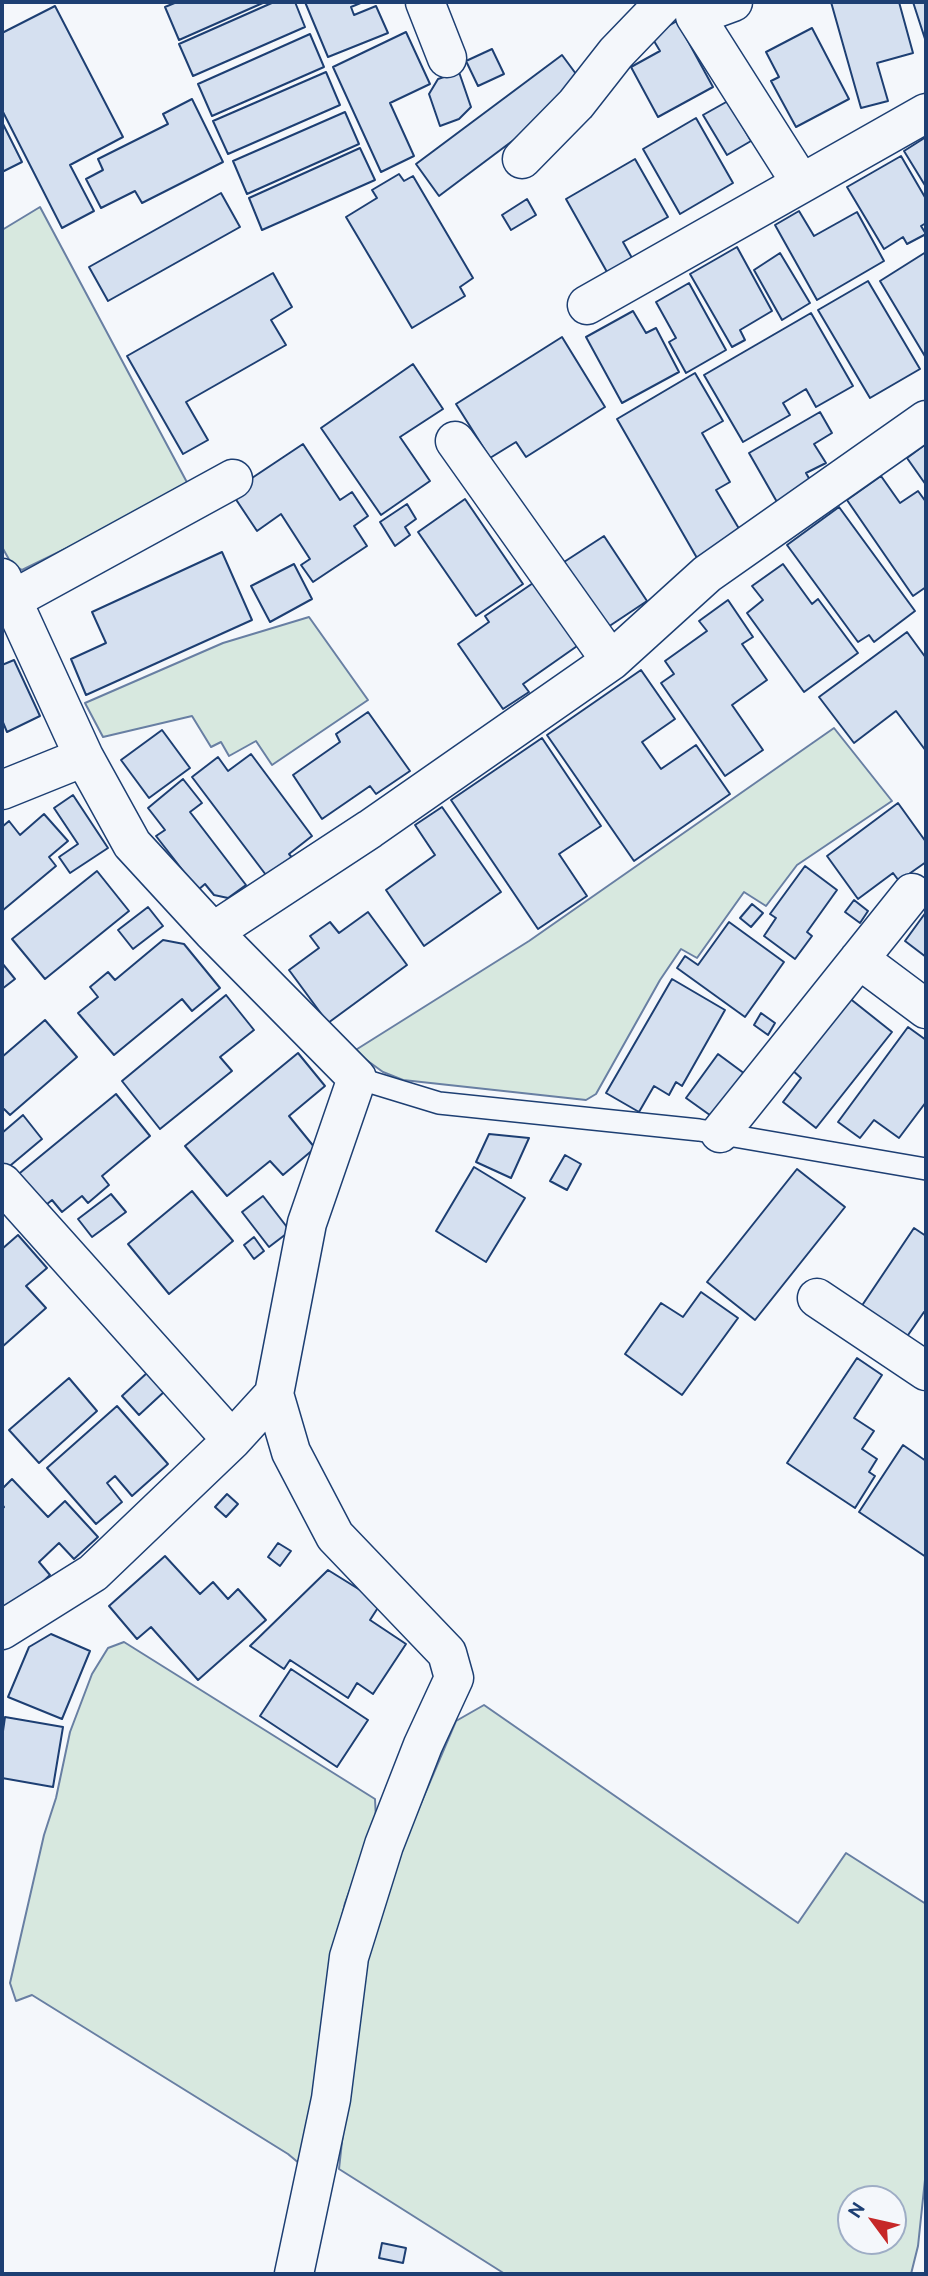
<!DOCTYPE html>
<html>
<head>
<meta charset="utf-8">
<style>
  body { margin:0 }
  #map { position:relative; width:928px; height:2276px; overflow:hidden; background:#f4f7fb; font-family:Ubuntu,sans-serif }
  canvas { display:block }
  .frame { position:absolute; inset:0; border:4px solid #1d3f73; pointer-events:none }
  .north { position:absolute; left:837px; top:2185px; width:70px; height:70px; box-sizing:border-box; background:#f4f7fb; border:2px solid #9eadc5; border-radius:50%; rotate:303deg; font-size:19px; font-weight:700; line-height:28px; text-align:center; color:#1d3f73 }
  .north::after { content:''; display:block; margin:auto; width:24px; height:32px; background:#c62828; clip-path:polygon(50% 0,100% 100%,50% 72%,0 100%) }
</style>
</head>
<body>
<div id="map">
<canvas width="928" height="2276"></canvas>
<div class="frame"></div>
<div class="north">N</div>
</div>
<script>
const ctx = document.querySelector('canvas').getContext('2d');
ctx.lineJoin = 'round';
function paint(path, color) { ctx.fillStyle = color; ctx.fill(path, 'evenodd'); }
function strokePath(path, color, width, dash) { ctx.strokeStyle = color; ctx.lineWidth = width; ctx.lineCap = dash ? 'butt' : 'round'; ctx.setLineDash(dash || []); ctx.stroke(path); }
const green = new Path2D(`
  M40,207L190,488L22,570L11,563L2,547V230Z
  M309,617L368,700L272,765L256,741L229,756L221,742L211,747L192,716L103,737L85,703L223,643Z
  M834,728L892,801L797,865L766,906L744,892L697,958L681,949L660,980L596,1094L586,1100L403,1080L383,1072L354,1051L529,941Z
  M124,1642L375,1799L376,1819L345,1903L334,1952L310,2122L300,2164L288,2154L32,1995L16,2001L10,1983L44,1835L56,1798L70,1732L92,1674L108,1648Z
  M484,1705L798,1923L846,1853L926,1904V2170L918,2246L911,2274H505L339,2169L357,2004L386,1885L456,1721ZM851,2199H893V2241H851Z`);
paint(green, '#d7e8df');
strokePath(green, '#687fa3', 2);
const building = new Path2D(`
  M177,2H265L179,40L165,7Z
  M274,2H295L305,27L193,76L179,44Z
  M305,2H363L351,7L354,15L376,6L388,33L328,57Z
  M831,2H899L913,53L877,63L888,101L861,108Z
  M913,2H926V42Z
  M55,6L123,137L70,165L94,211L62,228L2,110V33Z
  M677,21L713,87L658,117L631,67L660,51L651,36Z
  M812,28L849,99L796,127L771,81L779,77L766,52Z
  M406,32L430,84L390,103L414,156L381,172L333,67Z
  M310,34L324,67L212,116L198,84Z
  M492,49L504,74L478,86L466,61Z
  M562,55L579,78L567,100L439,196L416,164Z
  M326,72L340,105L228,154L213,121Z
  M459,72L471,107L459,119L440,126L429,94L438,79Z
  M192,99L223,162L142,203L135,191L101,208L86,179L103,170L98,159L168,124L163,114Z
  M728,101L751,141L727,155L703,115Z
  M345,112L359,144L247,194L233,161Z
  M696,118L733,183L680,214L643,149Z
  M3,124L22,162L2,172V125Z
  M926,137V187L904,151Z
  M360,148L375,180L262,230L249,198Z
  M901,156L926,199V223L921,226L926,234L907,244L903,237L884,249L847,187Z
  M635,159L668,217L623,242L632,258L607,272L566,199Z
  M399,174L404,181L413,176L473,278L460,287L465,296L412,328L346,217L377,198L372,190Z
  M221,193L240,227L108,301L89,267Z
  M527,199L536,215L511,230L502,215Z
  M799,211L814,236L857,212L884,261L817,300L775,225Z
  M737,247L772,311L740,330L745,340L732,347L690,274Z
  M926,252V358L880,281Z
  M780,253L810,303L782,320L754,270Z
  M273,273L292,307L271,320L286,345L186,402L208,440L183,454L127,356Z
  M868,281L920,369L870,398L818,310Z
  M689,283L726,350L686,373L669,342L676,338L656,302Z
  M633,311L646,333L656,328L679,372L622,403L586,337Z
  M811,313L853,386L816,407L806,389L783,403L790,415L743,442L704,375Z
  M562,337L605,407L526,457L516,442L490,458L456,404Z
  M413,364L443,409L400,437L430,481L381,515L321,428Z
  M695,373L723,421L702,433L730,482L716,490L741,532L697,558L617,419Z
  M820,412L832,433L814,444L826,463L806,473L811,482L777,502L749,453Z
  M303,444L340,500L352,492L368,516L354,526L367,546L313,582L301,565L310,559L281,514L257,531L231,492Z
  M926,444V485L907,458Z
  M881,476L900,503L918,491L926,502V587L913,596L847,500Z
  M465,499L523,584L476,616L418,532Z
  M407,504L416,519L405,527L410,535L395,546L380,522Z
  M839,507L915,611L874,642L869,635L858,642L787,545Z
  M604,536L647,601L608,627L564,562Z
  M222,552L252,620L86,695L71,659L106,643L92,612Z
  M294,564L312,599L270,622L251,586Z
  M783,564L812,604L818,599L858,653L804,692L747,613L763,600L752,586Z
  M536,581L580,644L523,684L529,692L503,709L458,644L489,622L485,616Z
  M728,600L753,637L742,644L767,680L732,705L763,750L725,776L661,683L674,674L665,661L707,631L699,621Z
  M907,632L926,658V751L896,711L854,743L819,697Z
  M14,660L40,716L7,732L2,720V665Z
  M641,670L675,719L642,742L661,769L696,745L730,794L634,861L547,735Z
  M368,712L410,771L376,794L370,786L322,819L293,775L340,742L336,734Z
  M162,730L190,768L149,798L121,760Z
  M542,738L601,826L559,854L587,896L538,929L451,800Z
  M251,754L312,836L289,854L294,860L269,879L192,777L218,757L228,771Z
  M183,779L202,803L190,812L246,885L228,898L214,895L205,884L198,890L156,836L165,830L148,808Z
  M73,795L108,848L70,873L59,857L78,844L54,808Z
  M898,803L926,842V862L899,881L893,873L858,899L827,856Z
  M442,807L501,892L424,946L386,890L435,855L415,825Z
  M44,814L68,841L49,857L56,866L2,911V827L9,821L20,835Z
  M805,866L837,890L807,932L812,936L795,959L764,936L776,918L770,914Z
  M97,871L129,911L45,979L12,939Z
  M854,900L868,911L860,923L845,912Z
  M752,904L763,913L751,927L740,918Z
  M148,907L163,926L133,949L118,930Z
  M368,912L407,965L328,1023L289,970L319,948L310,936L330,922L339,933Z
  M926,912V957L905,941Z
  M729,922L784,962L745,1017L677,968L685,956L698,965Z
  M163,940L184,944L220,988L192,1011L182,999L114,1055L78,1013L98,997L90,987L108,972L115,980Z
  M2,963L15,979L2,989Z
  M672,979L725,1010L682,1086L676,1082L669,1095L654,1086L639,1112L606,1093Z
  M226,995L254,1030L220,1057L232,1071L160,1129L122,1081Z
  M848,997L892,1032L816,1128L783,1102L801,1078L791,1069Z
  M761,1013L775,1023L768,1035L754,1025Z
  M45,1020L77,1057L10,1115L4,1109L2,1111V1057Z
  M908,1027L926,1040V1102L899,1138L874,1120L860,1138L838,1122Z
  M298,1053L325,1086L289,1116L315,1148L283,1175L270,1161L227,1196L185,1146Z
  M718,1054L745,1074L714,1118L686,1098Z
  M116,1094L150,1136L102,1176L109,1185L88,1203L82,1196L62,1212L52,1200L41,1209L15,1177Z
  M23,1115L42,1139L5,1170L2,1166V1133Z
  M489,1134L529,1138L511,1178L476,1162Z
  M565,1155L581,1164L567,1190L550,1181Z
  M474,1167L525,1198L486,1262L436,1231Z
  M797,1169L845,1207L755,1320L707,1282Z
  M192,1191L233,1241L169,1294L128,1244Z
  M111,1194L126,1212L92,1237L78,1219Z
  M263,1196L290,1231L269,1247L242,1212Z
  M914,1228L926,1236V1314L924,1312L906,1338L861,1307Z
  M18,1235L47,1268L26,1286L46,1308L2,1347V1249Z
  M254,1237L264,1251L254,1259L244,1245Z
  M701,1292L738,1318L682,1395L625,1354L661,1303L683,1317Z
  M857,1358L882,1375L854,1418L874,1431L862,1449L877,1459L869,1472L875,1476L855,1508L787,1463Z
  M148,1372L165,1391L139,1415L122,1396Z
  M69,1378L97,1411L39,1463L9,1430Z
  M117,1406L168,1464L132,1496L115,1476L107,1483L122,1502L96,1524L47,1468Z
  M903,1445L926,1461V1557L859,1512Z
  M12,1479L48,1517L65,1501L98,1537L74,1559L59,1543L39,1562L50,1575L10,1612L2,1610V1509L4,1507L2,1504V1489Z
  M227,1494L238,1504L226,1517L215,1507Z
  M278,1543L291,1551L280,1566L268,1557Z
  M165,1556L200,1594L213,1582L228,1599L238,1589L266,1620L198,1680L151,1627L137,1639L109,1606Z
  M328,1570L381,1603L370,1620L406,1644L373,1694L357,1683L348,1698L290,1660L284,1669L250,1646Z
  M51,1634L90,1651L62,1719L8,1697L29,1647Z
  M291,1669L368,1720L337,1767L260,1716Z
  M5,1717L63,1727L53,1787L2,1778V1738Z
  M382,2243L406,2248L403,2263L379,2258Z`);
paint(building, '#d5e0f0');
strokePath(building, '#1d3f73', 2);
const service = new Path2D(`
  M357,1078L439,1103L699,1130L926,1169`);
const minor = new Path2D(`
  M425,2L447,58
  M733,2L695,16L801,183
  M522,159L576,104L616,53L665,2
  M587,305L926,113
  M455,441L611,661
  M2,578L84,757L132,844L213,932L357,1078L307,1223L274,1394L291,1452L335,1536L447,1653L454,1678L423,1745L384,1845L349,1957L331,2099L294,2274
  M12,600L233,479
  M2,790L84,757
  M213,932L370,829L611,661L707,574L926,420
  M859,959L926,1009
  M720,1133L912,893
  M2,1183L232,1440
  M817,1298L926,1371
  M2,1630L93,1573L232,1440L274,1394`);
strokePath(service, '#1d3f73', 24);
strokePath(minor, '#1d3f73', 41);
strokePath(service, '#f4f7fb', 21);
strokePath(minor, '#f4f7fb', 38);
</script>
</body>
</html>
